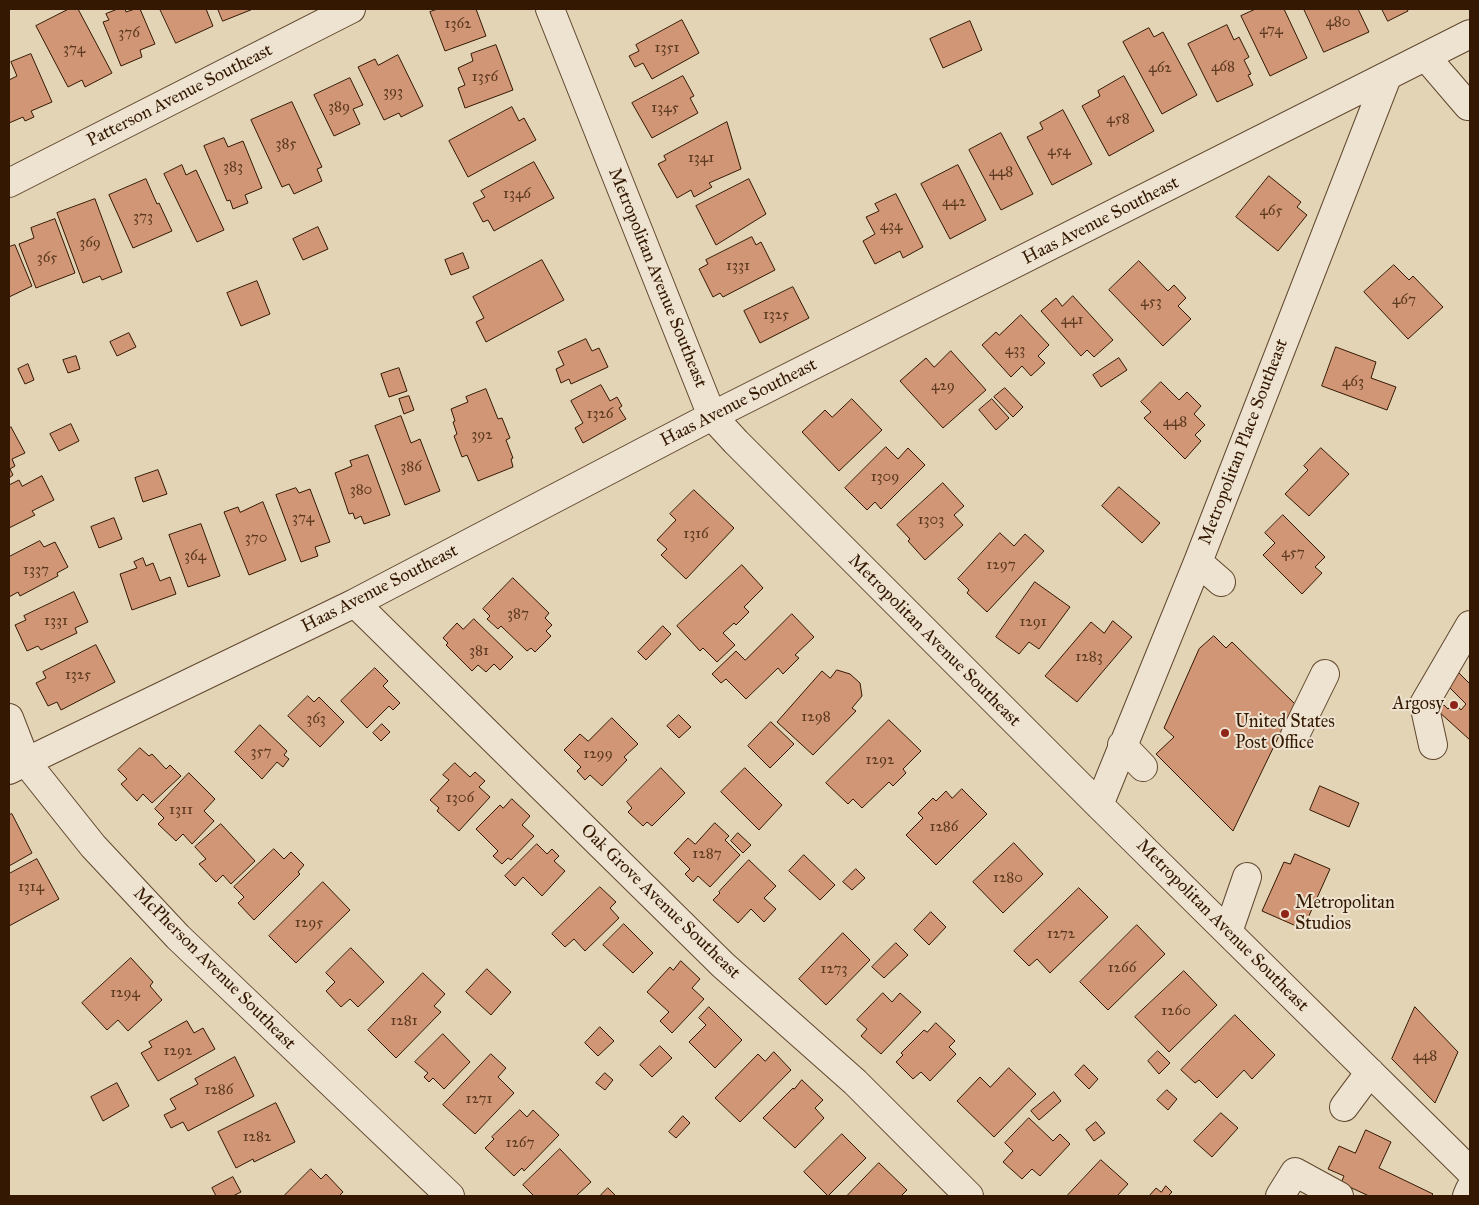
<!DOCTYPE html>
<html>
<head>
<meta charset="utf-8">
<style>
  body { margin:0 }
  #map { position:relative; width:1479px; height:1205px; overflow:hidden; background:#e3d4b6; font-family:"IM FELL Great Primer",serif }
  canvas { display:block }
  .frame { position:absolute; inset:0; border:10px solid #341801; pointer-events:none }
</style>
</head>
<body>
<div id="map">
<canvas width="1479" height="1205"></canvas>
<div class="frame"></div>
</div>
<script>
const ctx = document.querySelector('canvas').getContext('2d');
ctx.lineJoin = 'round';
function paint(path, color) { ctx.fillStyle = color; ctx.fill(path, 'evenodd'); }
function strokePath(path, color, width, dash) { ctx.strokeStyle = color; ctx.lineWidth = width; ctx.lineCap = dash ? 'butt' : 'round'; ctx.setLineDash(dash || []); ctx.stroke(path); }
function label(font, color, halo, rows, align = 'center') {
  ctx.font = font + ' "IM FELL Great Primer",serif'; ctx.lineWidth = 4; ctx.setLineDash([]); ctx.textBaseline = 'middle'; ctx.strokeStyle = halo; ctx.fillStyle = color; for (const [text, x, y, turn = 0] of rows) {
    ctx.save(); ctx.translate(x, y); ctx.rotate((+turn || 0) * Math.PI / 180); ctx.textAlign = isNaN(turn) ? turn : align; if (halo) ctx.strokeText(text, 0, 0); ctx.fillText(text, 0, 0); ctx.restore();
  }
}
const building = new Path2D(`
  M69,9H78L112,73L85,87L82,80L68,87L36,26Z
  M118,9H125L126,12L135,9H140L155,44L140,50L142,57L121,66L103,22L109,20L106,14Z
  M160,9H206L213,26L176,43Z
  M218,9H253L223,21Z
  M438,9H476L486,36L445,51L430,12Z
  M1256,9H1284L1307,58L1270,76L1241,16Z
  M1304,9H1358L1369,32L1324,52Z
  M1382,9H1407L1408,11L1388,21Z
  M682,20L699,53L652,79L643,63L635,67L629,56L639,51L636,45Z
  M970,21L982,50L943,68L930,39Z
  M1227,25L1234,40L1239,37L1249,57L1244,60L1251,74L1248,75L1253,85L1217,102L1188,44Z
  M1149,28L1154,37L1163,32L1197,95L1162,114L1123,42Z
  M496,45L513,90L465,108L458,88L465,85L458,68L473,61L471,54Z
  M31,54L52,102L31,111L34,117L25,121L23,117L9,123V80L17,76L11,62Z
  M398,55L423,106L401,117L399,113L384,120L358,67L375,59L378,65Z
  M683,76L694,96L690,98L698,113L652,138L632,103Z
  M1124,76L1154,131L1109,156L1082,106L1100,96L1098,91Z
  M350,78L363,105L353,109L360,124L334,136L314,95Z
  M292,102L322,167L317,169L322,181L294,194L289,184L282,187L251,120Z
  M512,107L519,121L524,118L536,140L468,177L449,141Z
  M1063,110L1092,164L1052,185L1027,137L1043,129L1040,123Z
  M727,122L741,169L709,183L712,187L694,197L691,190L677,198L658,164L666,160L664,156Z
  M1001,133L1033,194L1001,210L969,150Z
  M224,138L228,147L243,141L262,188L245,195L248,203L233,209L230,200L227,201L204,146Z
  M534,162L554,198L494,231L488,220L483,222L473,203L485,197L481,191Z
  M182,165L186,175L196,170L224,230L197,242L164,174Z
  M958,165L986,220L950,239L921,184Z
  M1269,176L1301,202L1297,207L1307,215L1278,251L1236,217Z
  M146,179L157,204L159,203L172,231L133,248L109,195Z
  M749,179L766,214L716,245L696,206Z
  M896,194L923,247L903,258L900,251L875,264L863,241L875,234L866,217L879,211L875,204Z
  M95,199L122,272L102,280L100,276L83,283L57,213Z
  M55,219L75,273L36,288L19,244L34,238L31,228Z
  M318,227L328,249L303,260L293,239Z
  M752,237L756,245L761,242L775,270L723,297L720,293L713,297L699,269L708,264L706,260Z
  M15,245L32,286L9,297V247Z
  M463,253L469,268L451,275L445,260Z
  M542,260L564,300L486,342L476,322L484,318L473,297Z
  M1139,261L1168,291L1174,285L1186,298L1178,306L1191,319L1163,346L1109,290Z
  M1394,265L1409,280L1413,276L1443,307L1408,339L1364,292Z
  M257,281L270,314L241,326L227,293Z
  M793,287L809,318L760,343L744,311Z
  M1073,296L1113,340L1094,357L1087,350L1081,356L1041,311L1056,298L1062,306Z
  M1021,315L1049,345L1038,356L1045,363L1031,376L1022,366L1011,377L982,345L996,332L999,335Z
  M129,333L136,347L117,356L110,342Z
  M586,339L592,351L599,348L608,367L571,384L569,379L561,383L556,369L564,365L558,352Z
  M1336,347L1376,362L1371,378L1396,387L1387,410L1322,386Z
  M951,351L986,390L943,428L900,381L926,358L934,367Z
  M76,356L80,369L68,373L63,360Z
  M1119,358L1127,370L1101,387L1093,375Z
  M28,364L34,380L25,384L18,369Z
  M399,368L407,391L389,397L381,374Z
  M1161,382L1179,400L1187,392L1201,406L1194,414L1205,425L1195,435L1201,441L1185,459L1144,418L1151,412L1141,402Z
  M601,385L610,401L617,397L622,406L619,408L626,419L583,443L575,428L583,423L571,401Z
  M1005,388L1023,407L1013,417L994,397Z
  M486,389L498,419L502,418L510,438L506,440L513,458L511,459L513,467L478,481L467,455L462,457L454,436L457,434L453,422L455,421L451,409L468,402L466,397Z
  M409,396L414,410L404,414L399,399Z
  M852,399L882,430L839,471L802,432L825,410L832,417Z
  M992,399L1009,418L996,430L979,410Z
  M401,416L411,443L420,439L440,491L405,505L375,426Z
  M71,424L79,441L59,451L50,434Z
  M11,427L25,453L12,459L15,466L10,469L13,475L9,478V429Z
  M886,447L898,459L908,448L925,465L881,509L875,502L867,510L845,488Z
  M1321,448L1349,474L1309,516L1285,494L1308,470L1304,466Z
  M368,455L390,515L364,524L361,516L355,519L353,513L349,514L335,473L352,466L350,461Z
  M158,470L167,494L143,502L135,478Z
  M42,476L54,500L32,511L35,515L9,528V485L19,480L22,486Z
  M943,483L964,506L954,515L963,525L925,560L908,541L910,539L897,525Z
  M1119,487L1160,523L1142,543L1102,506Z
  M296,488L299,493L310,489L330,542L315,547L318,556L301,562L276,495Z
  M694,490L734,528L686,579L661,555L667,549L657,540L676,520L670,514Z
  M263,502L286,560L249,575L224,512L238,507L240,512Z
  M1283,515L1325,557L1315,567L1322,573L1302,594L1263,555L1275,543L1265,533Z
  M114,518L122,539L99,548L91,527Z
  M201,524L220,576L188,587L169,535Z
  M1000,533L1014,546L1025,534L1044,551L987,612L967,593L969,590L958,579Z
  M40,541L44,547L55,542L68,567L57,573L58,576L20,596L18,592L9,597V557Z
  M143,558L146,566L153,563L160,581L170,577L176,594L132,610L120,574L137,568L134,562Z
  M742,565L763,588L744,607L749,612L736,625L734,623L723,633L735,645L717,662L703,648L700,651L677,626Z
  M513,578L549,613L545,618L552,625L546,631L551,636L535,652L531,648L527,651L501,626L498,629L487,619L490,616L483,609Z
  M1035,582L1070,607L1039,649L1029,642L1019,654L996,637Z
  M74,592L88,622L75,628L77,633L41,650L38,646L27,651L15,625L26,620L24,616Z
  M792,614L814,637L795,655L799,658L783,674L778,668L746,699L726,679L721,683L712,674L736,651L745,660Z
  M474,619L513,657L500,670L494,664L486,672L478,665L472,671L446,645L448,643L443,638L457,623L463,629Z
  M1113,621L1132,637L1077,702L1045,676L1091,622L1104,633Z
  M663,626L671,634L646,660L638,652Z
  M1214,636L1226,648L1232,642L1297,706L1291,711L1233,831L1156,754L1174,737L1164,728L1199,649Z
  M96,645L115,682L61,710L57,702L48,706L36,683L46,678L43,672Z
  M375,668L388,681L383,686L400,703L393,710L389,706L367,728L341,701Z
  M1455,669L1470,684V740L1438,711L1444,705L1448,709L1454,702L1461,710L1466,704L1444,682Z
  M837,670L850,674L860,683L862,696L852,708L856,711L813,755L777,722L822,671L830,678Z
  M308,696L314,702L319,697L344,722L320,747L288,716Z
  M679,715L691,727L679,738L667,726Z
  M612,718L638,744L624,757L627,760L602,786L590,775L585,780L577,771L581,767L564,750L580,734L588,741Z
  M889,720L921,751L903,769L906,773L893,786L889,782L862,808L853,799L848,804L826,783Z
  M771,722L794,744L770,768L748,746Z
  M382,724L390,732L381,741L373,733Z
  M260,725L287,751L284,755L289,759L283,767L277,762L262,779L235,752Z
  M140,748L149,756L152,754L166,769L170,765L181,776L152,803L143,794L137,801L121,784L127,779L118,770Z
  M455,763L470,777L475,772L485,781L479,787L490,797L459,831L437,811L439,808L430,800L449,780L443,775Z
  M661,768L685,793L652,826L647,822L643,826L628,812L632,808L627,802Z
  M745,768L782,805L759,830L721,792Z
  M189,773L215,799L204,811L214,821L192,844L183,834L176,841L158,824L164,818L155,809Z
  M1320,786L1359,803L1349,827L1310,810Z
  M962,789L987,814L936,865L906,835L923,818L918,813L933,798L936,801L946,791L952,798Z
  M512,799L530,816L522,825L534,836L511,860L508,858L502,864L493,856L498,851L476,829L500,805L503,808Z
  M12,814L32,853L9,866V815Z
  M715,823L729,836L725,840L740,855L710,887L698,876L693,882L685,874L690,869L674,853L688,838L695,844Z
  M221,824L255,861L231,884L223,875L216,882L199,864L206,859L195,847Z
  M738,833L751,845L743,853L731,841Z
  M1014,843L1043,874L1003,913L973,882Z
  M537,844L547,854L552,849L559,856L554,861L565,871L542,896L523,877L515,886L505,876Z
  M274,849L284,859L291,852L304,865L298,872L300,874L254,920L238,903L244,897L234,887Z
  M1295,854L1330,869L1303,929L1262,911L1284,862L1290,864Z
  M804,855L835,885L820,900L789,871Z
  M37,859L59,899L9,926V874Z
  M749,860L776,886L764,898L776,909L764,922L751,909L738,923L713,900L720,893L719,892Z
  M856,869L865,878L852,890L843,882Z
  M323,882L350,910L296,963L269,936Z
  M600,887L616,902L610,908L619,918L585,951L574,939L565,947L552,934Z
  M1079,888L1108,917L1050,973L1037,959L1029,966L1014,951Z
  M931,912L946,927L929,945L914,930Z
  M624,924L653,953L633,973L603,945Z
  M1137,925L1165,954L1108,1010L1080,982Z
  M843,933L870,960L826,1005L799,979Z
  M896,943L908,955L884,978L872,967Z
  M351,948L384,982L358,1007L350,999L341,1007L326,991L335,982L326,973Z
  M131,958L153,982L150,986L162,1000L128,1031L118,1020L107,1030L82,1003Z
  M681,961L700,979L692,988L704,999L672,1033L660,1021L669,1012L647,992L670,967L673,970Z
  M487,969L511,992L491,1015L466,992Z
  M1184,971L1217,1005L1169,1052L1135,1017Z
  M423,973L445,994L434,1006L441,1012L396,1058L368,1030Z
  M883,993L892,1002L900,993L921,1012L881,1054L861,1036L867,1029L857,1020Z
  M709,1007L742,1040L715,1068L689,1042L706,1025L699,1018Z
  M1415,1007L1458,1052L1435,1103L1392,1059Z
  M1235,1015L1275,1055L1252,1079L1244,1070L1217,1098L1199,1080L1195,1083L1181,1070Z
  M187,1021L194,1033L203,1028L215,1049L158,1081L141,1053L152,1047L149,1042Z
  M936,1023L955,1041L949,1047L956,1054L930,1081L921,1072L913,1079L896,1062L903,1055L901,1053L924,1030L927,1032Z
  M600,1027L614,1041L598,1056L585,1043Z
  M443,1034L470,1062L444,1089L433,1078L429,1082L424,1077L428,1073L415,1062Z
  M660,1046L672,1058L652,1077L640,1065Z
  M1158,1051L1170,1063L1159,1074L1148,1061Z
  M774,1052L791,1070L740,1122L715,1098L758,1054L765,1061Z
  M491,1054L506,1068L498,1077L514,1093L475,1134L443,1105Z
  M235,1057L254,1096L188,1131L183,1122L171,1128L164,1115L176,1109L170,1099L198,1084L195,1079Z
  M1084,1065L1098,1079L1089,1089L1075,1075Z
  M1009,1068L1036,1094L994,1137L957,1101L980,1077L990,1087Z
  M605,1073L613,1080L605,1090L596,1083Z
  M802,1080L823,1100L815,1108L824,1118L795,1148L763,1118L793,1088L794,1089Z
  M117,1083L129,1106L103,1121L91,1097Z
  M1167,1090L1177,1099L1168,1110L1157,1100Z
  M1054,1092L1061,1101L1039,1120L1031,1111Z
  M276,1103L295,1142L254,1162L253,1159L236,1168L218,1132Z
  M520,1110L527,1117L533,1110L559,1135L524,1171L522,1168L514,1176L485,1148L494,1139L492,1137Z
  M1221,1113L1238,1128L1212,1157L1194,1141Z
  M683,1116L690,1123L676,1138L669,1132Z
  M1029,1118L1053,1141L1060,1134L1070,1144L1040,1176L1032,1169L1022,1179L1003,1162L1013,1151L1005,1143Z
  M1096,1122L1105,1133L1094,1141L1086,1130Z
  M1366,1130L1391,1142L1379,1168L1433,1194L1431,1196H1369L1341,1183L1344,1176L1328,1169L1339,1146L1355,1153Z
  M842,1134L866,1158L828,1196L804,1172Z
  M560,1149L591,1182L576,1196H534L523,1185Z
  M1101,1160L1128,1184L1117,1196H1067Z
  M879,1163L907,1190L901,1196H847Z
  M311,1169L321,1179L326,1174L343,1192L339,1196H284Z
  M233,1177L241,1192L233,1196H216L212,1188Z
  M1166,1186L1172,1192L1168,1196H1149L1156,1188L1161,1192Z
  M608,1188L616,1196H600Z`);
paint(building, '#d19676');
strokePath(building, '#341801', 1);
const minor = new Path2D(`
  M550,9L712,416L736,442L1099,805L1470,1171
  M1426,57L1468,106
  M9,183L351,9
  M1198,562L1221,582
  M355,603L723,965L855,1082L969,1196
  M9,718L26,762L93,846L178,937L450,1196
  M1295,735L1325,674
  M1122,745L1143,767
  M1433,745L1424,704L1470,625
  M9,770L355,603L712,416L1470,34
  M1099,805L1198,562L1387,77
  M1228,932L1247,877
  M1344,1107L1370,1072
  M1280,1196L1295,1172L1339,1196
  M1467,1196L1470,1189`);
strokePath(minor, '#60472e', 30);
strokePath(minor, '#ede3d0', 28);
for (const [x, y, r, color] of [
  [1454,705,5,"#8f2418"],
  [1225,733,5,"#8f2418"],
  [1285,914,5,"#8f2418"]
]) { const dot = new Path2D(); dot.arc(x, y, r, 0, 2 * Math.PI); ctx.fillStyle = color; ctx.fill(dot); strokePath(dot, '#ede3d0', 2); }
label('15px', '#5b381e', null, [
  ["480",1338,22],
  ["1362",458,24],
  ["474",1271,30],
  ["376",129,33],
  ["1351",667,48],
  ["374",74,49],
  ["468",1223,67],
  ["462",1160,68],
  ["1356",485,77],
  ["393",393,92],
  ["389",339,107],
  ["1345",665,108],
  ["458",1118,119],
  ["385",286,144],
  ["454",1059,151],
  ["1341",701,158],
  ["383",233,167],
  ["448",1001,172],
  ["1346",517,194],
  ["442",954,202],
  ["465",1271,211],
  ["373",143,217],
  ["434",891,226],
  ["369",90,243],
  ["365",47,258],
  ["1331",738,266],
  ["467",1404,300],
  ["453",1151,302],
  ["1325",776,315],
  ["441",1072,320],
  ["433",1015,350],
  ["463",1353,382],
  ["429",943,386],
  ["1326",600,414],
  ["448",1175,422],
  ["392",482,435],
  ["386",411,467],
  ["1309",885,477],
  ["380",361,490],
  ["374",303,518],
  ["1303",931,520],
  ["1316",696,534],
  ["370",256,538],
  ["457",1293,553],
  ["364",195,556],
  ["1297",1001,565],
  ["1337",36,570],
  ["387",518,614],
  ["1331",56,621],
  ["1291",1033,622],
  ["381",479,651],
  ["1283",1089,657],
  ["1325",78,675],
  ["1298",816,717],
  ["363",316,719],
  ["357",261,752],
  ["1299",598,754],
  ["1292",880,760],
  ["1306",460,798],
  ["1311",181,810],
  ["1286",944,827],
  ["1287",707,854],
  ["1280",1008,878],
  ["1314",31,887],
  ["1295",309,923],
  ["1272",1061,934],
  ["1266",1122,968],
  ["1273",834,969],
  ["1294",125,993],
  ["1260",1176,1011],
  ["1281",404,1021],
  ["1292",178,1051],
  ["448",1425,1056],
  ["1286",219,1090],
  ["1271",479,1099],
  ["1282",257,1137],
  ["1267",520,1143]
]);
label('18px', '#341801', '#ede3d0', [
  ["Patterson Avenue Southeast",180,96,-27],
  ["Haas Avenue Southeast",1101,221,-27],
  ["Metropolitan Avenue Southeast",657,278,68],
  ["Haas Avenue Southeast",739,403,-27],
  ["Metropolitan Place Southeast",1244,442,-69],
  ["Haas Avenue Southeast",380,589,-27],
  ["Metropolitan Avenue Southeast",934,641,45],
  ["Oak Grove Avenue Southeast",660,902,44],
  ["Metropolitan Avenue Southeast",1222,926,45],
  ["McPherson Avenue Southeast",214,969,45]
]);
label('18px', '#341801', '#ede3d0', [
  ["Argosy",1444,705,"right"],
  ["United States",1235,723],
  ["Post Office",1235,744],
  ["Metropolitan",1295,904],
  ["Studios",1295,925]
], 'left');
</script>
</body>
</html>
